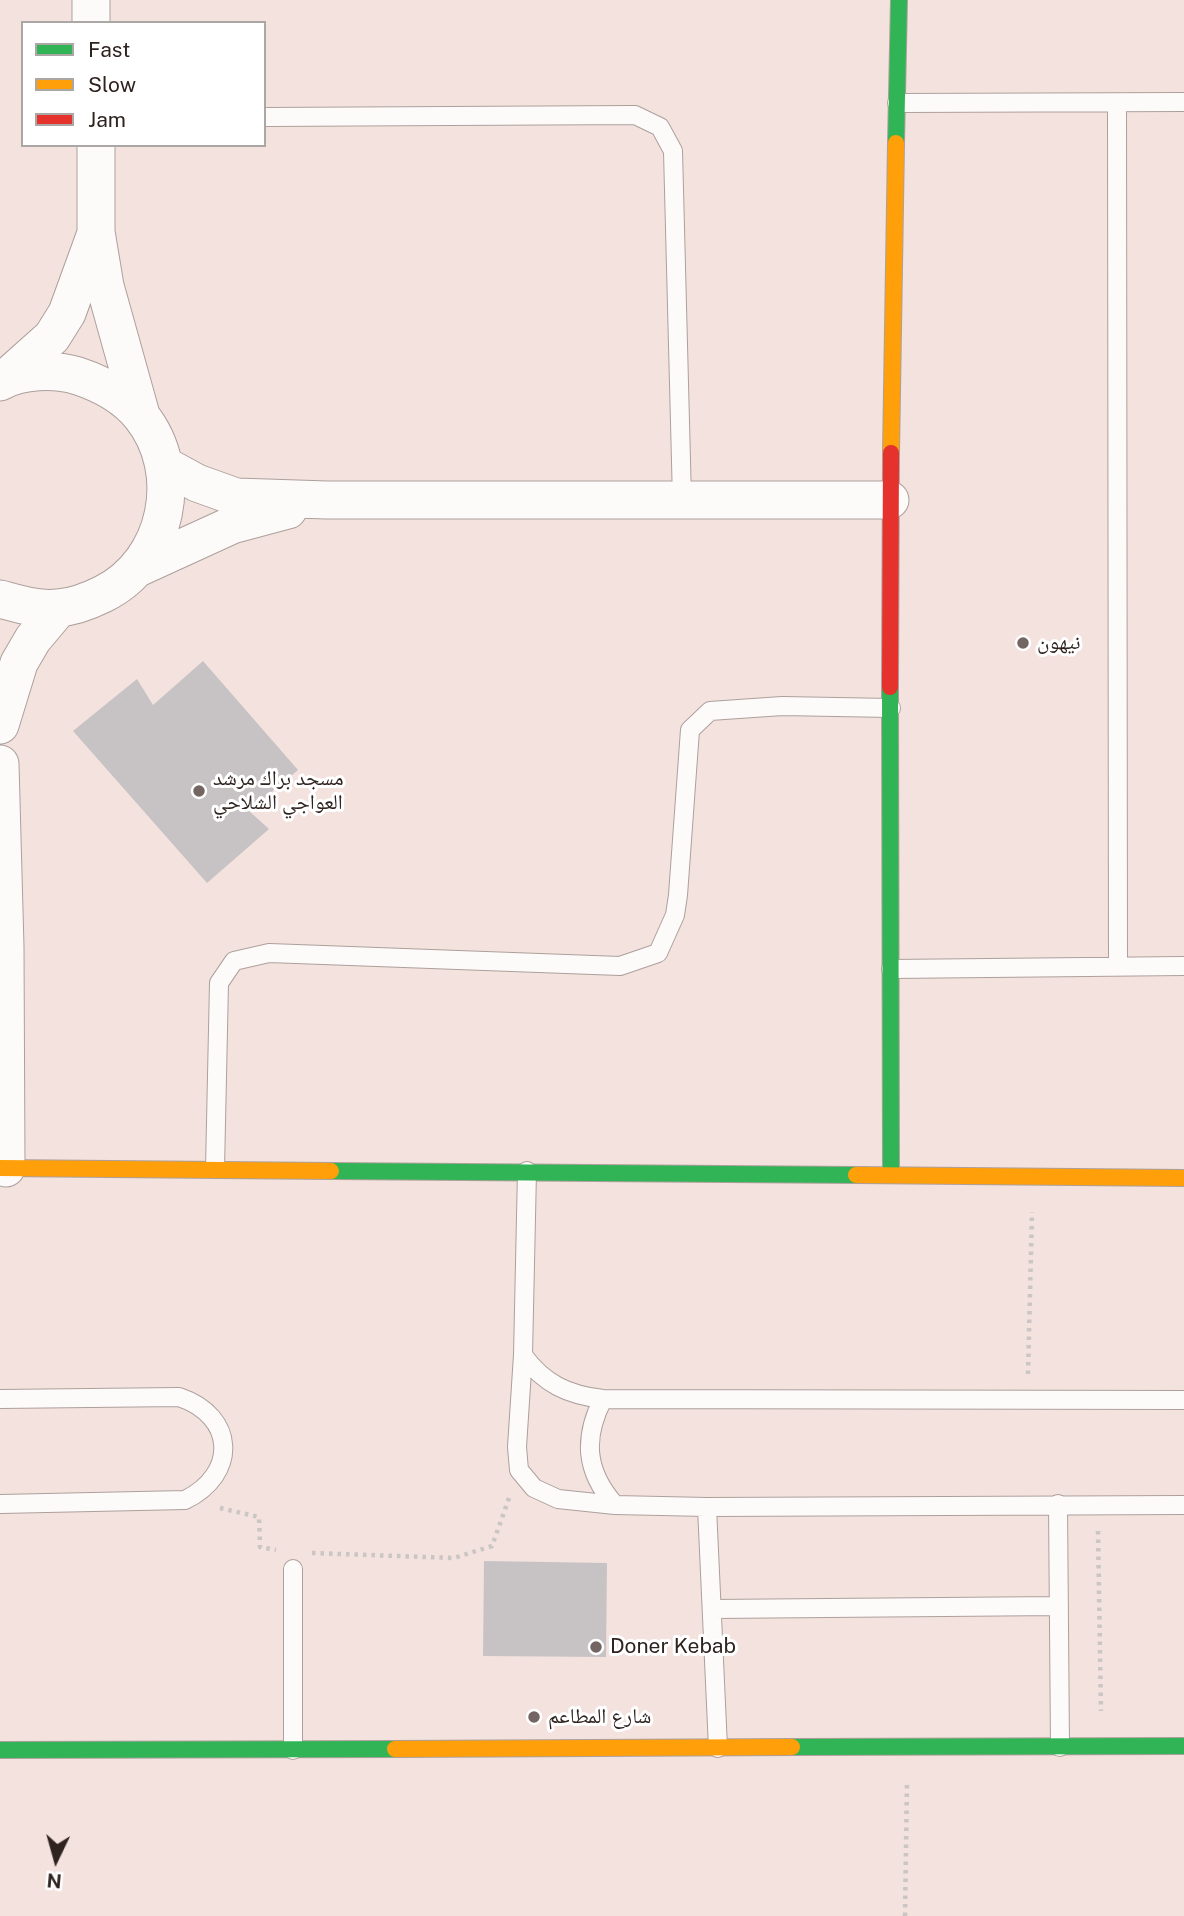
<!DOCTYPE html>
<html>
<head>
<meta charset="utf-8">
<style>
  body { margin:0 }
  #map { position:relative; width:1184px; height:1916px; overflow:hidden; background:#f3e2dd; font-family:"Public Sans",sans-serif }
  canvas { display:block }
  .legend { position:absolute; left:21px; top:21px; width:245px; height:126px; box-sizing:border-box; background:#fff; border:2px solid #aba7a5; margin:0; padding:9px 12px; list-style:none; font-size:21px; color:#2e231f }
  .legend li { display:flex; align-items:center; gap:14px; height:35px }
  .legend b { width:35px; border:2px solid #aba7a5 }
  .north { position:absolute; left:21px; top:1825px; width:70px; height:70px; -webkit-text-stroke:5px #fff; paint-order:stroke; rotate:185deg; font-size:19px; font-weight:700; line-height:28px; text-align:center; color:#2e231f }
  .north::after { content:''; display:block; margin:auto; width:24px; height:32px; background:#2e231f; clip-path:polygon(50% 0,100% 100%,50% 72%,0 100%) }
</style>
</head>
<body>
<div id="map">
<canvas width="1184" height="1916"></canvas>
<ul class="legend">
<li><b style="height:9px;background:#30b455"></b>Fast</li>
<li><b style="height:9px;background:#ff9f0a"></b>Slow</li>
<li><b style="height:9px;background:#e5322d"></b>Jam</li>
</ul>
<div class="north">N</div>
</div>
<script>
const ctx = document.querySelector('canvas').getContext('2d');
ctx.lineJoin = 'round';
function paint(path, color) { ctx.fillStyle = color; ctx.fill(path, 'evenodd'); }
function strokePath(path, color, width, dash) { ctx.strokeStyle = color; ctx.lineWidth = width; ctx.lineCap = dash ? 'butt' : 'round'; ctx.setLineDash(dash || []); ctx.stroke(path); }
function label(font, color, halo, rows, align = 'center') {
  ctx.font = font + ' "Public Sans","Noto Naskh Arabic",sans-serif'; ctx.lineWidth = 6; ctx.setLineDash([]); ctx.textBaseline = 'middle'; ctx.strokeStyle = halo; ctx.fillStyle = color; for (const [text, x, y, turn = 0] of rows) {
    ctx.save(); ctx.translate(x, y); ctx.rotate((+turn || 0) * Math.PI / 180); ctx.textAlign = isNaN(turn) ? turn : align; if (halo) ctx.strokeText(text, 0, 0); ctx.fillText(text, 0, 0); ctx.restore();
  }
}
paint(new Path2D(`
  M203,661L298,770L249,811L269,829L207,883L73,731L137,679L153,705Z
  M484,1561L607,1563L606,1657L483,1656Z`), '#c7c3c5');
const lane = new Path2D(`
  M897,103L1184,102
  M1117,103L1118,966
  M264,117L635,115L660,127L673,151L682,500
  M891,969L1184,966
  M215,1169L219,983L234,961L269,953L620,966L658,953L675,915L678,895L690,730L710,711L782,706L891,708
  M523,1355L527,1171
  M0,1399L179,1397C236,1416 238,1474 185,1500L0,1504
  M603,1399C583,1438 585,1471 615,1505
  M1184,1400L603,1399C568,1395 544,1384 523,1355L517,1447L519,1470L534,1488L558,1499L615,1505L707,1507L1184,1505
  M1058,1504L1060,1747
  M707,1507L718,1748
  M293,1569V1750
  M712,1609L1059,1606`);
const street = new Path2D(`
  M91,0V23
  M96,145V232L105,286L141,415
  M5,379L52,337L67,313L95,236
  M0,382C21,370 55,369 78,376C102,384 125,396 141,416C186,472 168,562 103,594C89,601 73,607 58,608C37,610 19,604 0,599
  M164,465L197,483L236,497L327,500H890
  M138,568L232,525L288,510
  M0,725L19,663L33,639L59,608
  M0,764L5,947L6,1168`);
const fast = new Path2D(`
  M896,143L899,0
  M890,687L891,1174
  M331,1171L856,1175
  M792,1747L1184,1746
  M0,1750L395,1749`);
const slow = new Path2D(`
  M891,453L896,143
  M0,1168L331,1171
  M856,1175L1184,1178
  M395,1749L792,1747`);
const jam = new Path2D(`
  M890,687L891,453`);
strokePath(lane, '#ada09c', 20);
strokePath(street, '#ada09c', 39);
strokePath(fast, '#ada09c', 18);
strokePath(slow, '#ada09c', 18);
strokePath(jam, '#ada09c', 18);
strokePath(new Path2D(`
  M1028,1374L1032,1212
  M220,1508L259,1517L260,1547L276,1550
  M1098,1531L1101,1711
  M312,1553L454,1558L492,1546L509,1498
  M905,1916L907,1780`), '#cbc5c3', 4.5, [3.5, 5]);
strokePath(lane, '#fdfbfa', 18);
strokePath(street, '#fdfbfa', 37);
strokePath(fast, '#30b455', 16);
strokePath(slow, '#ff9f0a', 16);
strokePath(jam, '#e5322d', 16);
for (const [x, y, r, color] of [
  [1023,643,7,"#736662"],
  [199,791,7,"#736662"],
  [596,1647,7,"#736662"],
  [534,1717,7,"#736662"]
]) { const dot = new Path2D(); dot.arc(x, y, r, 0, 2 * Math.PI); ctx.fillStyle = color; ctx.fill(dot); strokePath(dot, '#fff', 2.5); }
label('21px', '#2e231f', '#fff', [
  ["نيهون",1037,643],
  ["مسجد براك مرشد",213,779],
  ["العواجي الشلاحي",213,803],
  ["Doner Kebab",610,1647],
  ["شارع المطاعم",548,1717]
], 'left');
</script>
</body>
</html>
